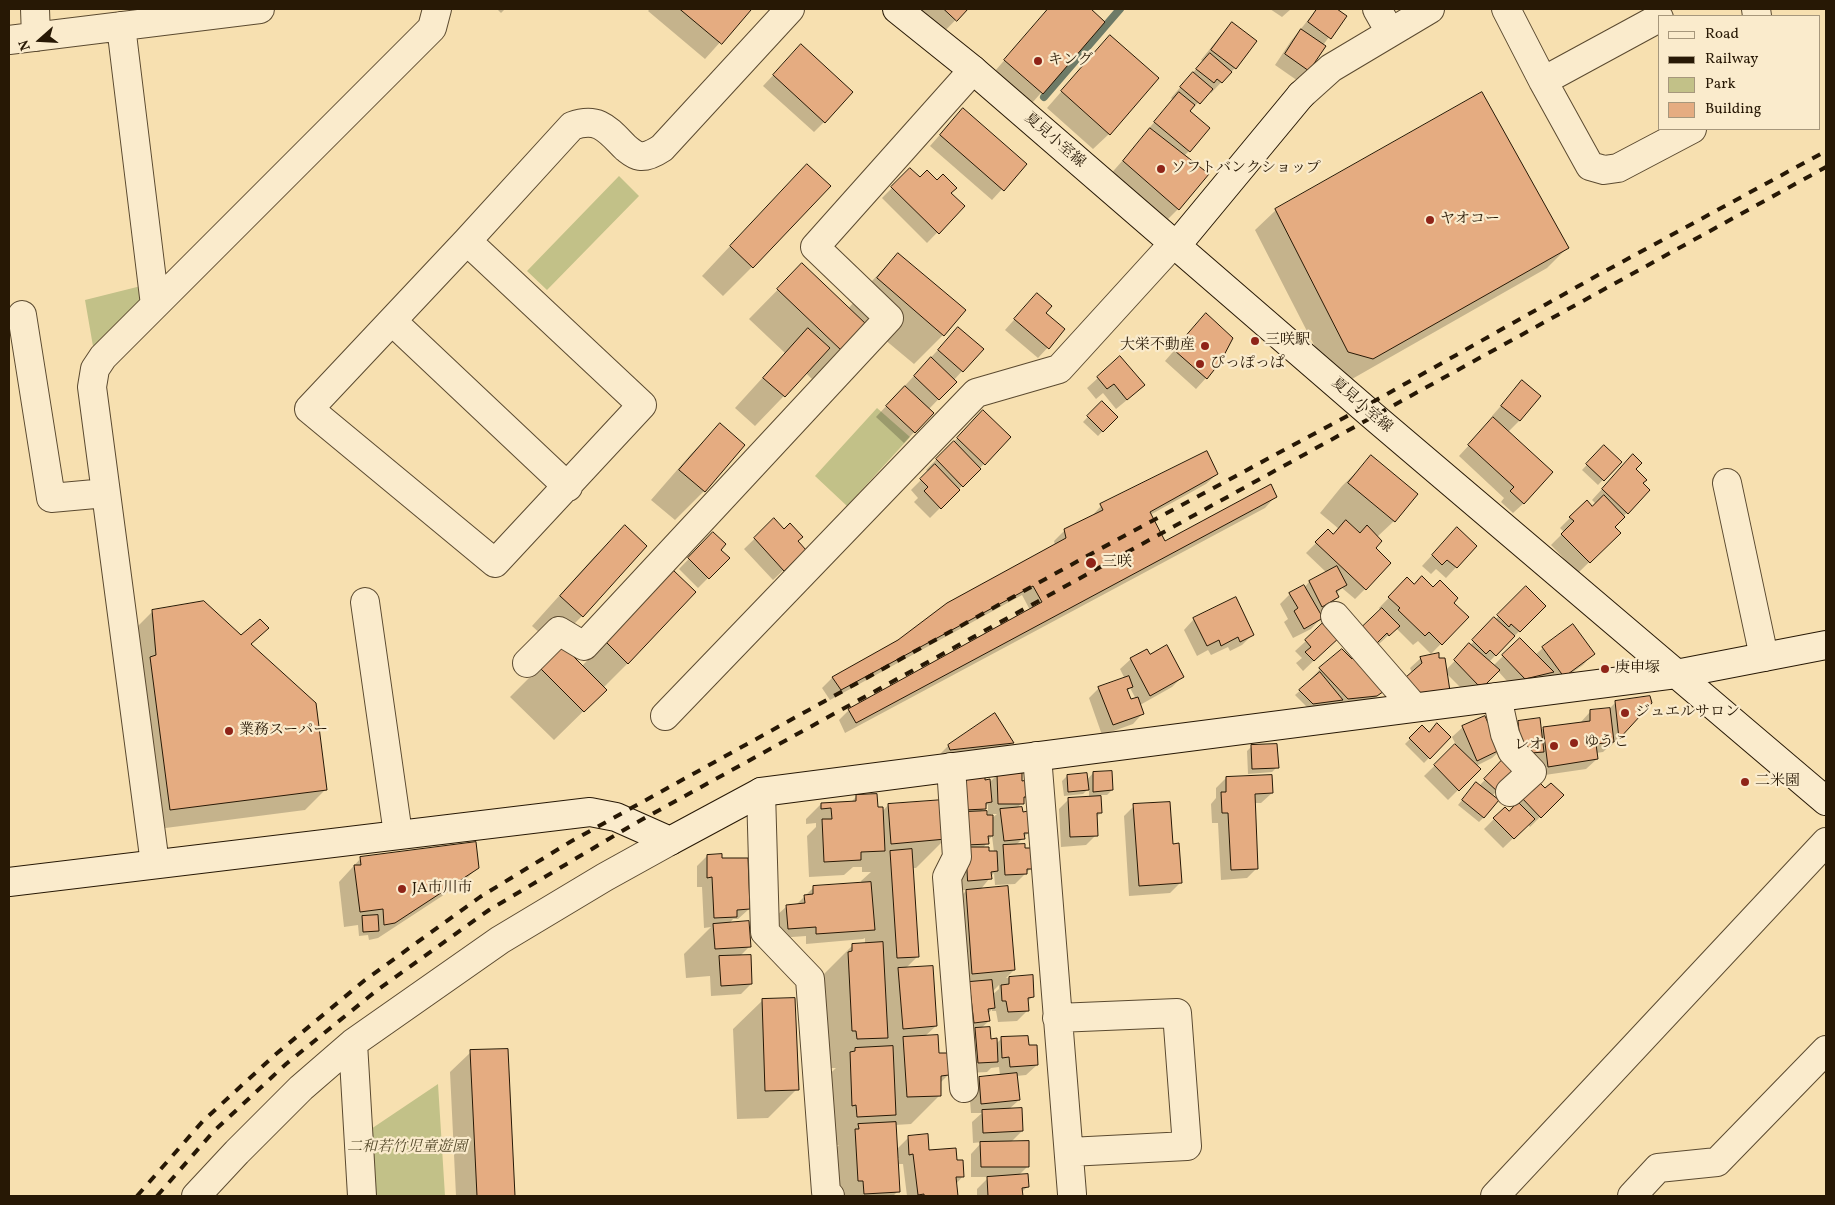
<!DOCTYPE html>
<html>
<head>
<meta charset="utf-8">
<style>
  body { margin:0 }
  #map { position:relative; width:1835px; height:1205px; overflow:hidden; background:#f7e0b0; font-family:Vollkorn,serif }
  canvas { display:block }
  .frame { position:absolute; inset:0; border:10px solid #271805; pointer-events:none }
  .legend { position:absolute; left:1658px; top:15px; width:162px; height:115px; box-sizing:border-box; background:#faebcc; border:1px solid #a6977c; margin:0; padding:6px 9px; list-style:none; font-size:15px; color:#271805 }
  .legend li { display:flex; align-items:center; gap:10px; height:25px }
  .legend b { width:25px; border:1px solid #a6977c }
  .north { position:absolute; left:15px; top:15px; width:50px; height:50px; -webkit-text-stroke:4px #faebcc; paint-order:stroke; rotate:251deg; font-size:14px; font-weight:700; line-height:20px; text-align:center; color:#271805 }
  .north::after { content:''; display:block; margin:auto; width:18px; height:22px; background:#271805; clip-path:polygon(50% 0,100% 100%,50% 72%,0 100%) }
</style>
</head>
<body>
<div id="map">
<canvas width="1835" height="1205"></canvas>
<div class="frame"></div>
<ul class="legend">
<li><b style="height:6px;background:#faebcc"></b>Road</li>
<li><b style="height:6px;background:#271805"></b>Railway</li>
<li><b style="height:14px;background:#c2c188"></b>Park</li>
<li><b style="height:14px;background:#e5ac81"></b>Building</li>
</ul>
<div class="north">N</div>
</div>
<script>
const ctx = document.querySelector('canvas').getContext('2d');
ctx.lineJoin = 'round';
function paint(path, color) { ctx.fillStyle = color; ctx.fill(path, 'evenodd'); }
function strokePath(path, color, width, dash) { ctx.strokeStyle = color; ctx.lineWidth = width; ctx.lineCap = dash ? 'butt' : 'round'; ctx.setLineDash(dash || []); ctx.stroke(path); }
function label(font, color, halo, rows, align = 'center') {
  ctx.font = font + ' Vollkorn,"Noto Serif JP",serif'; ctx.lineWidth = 4.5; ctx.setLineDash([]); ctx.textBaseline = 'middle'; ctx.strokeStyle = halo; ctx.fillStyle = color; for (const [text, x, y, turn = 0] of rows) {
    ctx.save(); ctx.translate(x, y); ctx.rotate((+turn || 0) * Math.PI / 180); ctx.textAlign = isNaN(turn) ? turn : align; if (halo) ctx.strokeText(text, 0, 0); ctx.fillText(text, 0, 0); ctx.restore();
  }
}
paint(new Path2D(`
  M619,176L639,196L547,290L527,271Z
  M141,286L144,300L94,352L85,300Z
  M877,408L910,437L847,506L815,476Z
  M438,1084L445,1196H376L371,1129Z`), '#c2c188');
paint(new Path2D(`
  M497,9H505L501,13Z
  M650,9H748L749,10L705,59L648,11Z
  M911,9H966L941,35Z
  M1049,9H1089L1104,22L1032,103L995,71Z
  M1270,9H1291L1282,17Z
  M1317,9H1335L1345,16L1323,45L1308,70L1298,81L1275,65L1291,41Z
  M1232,23L1235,68L1211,93L1209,91L1189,112V151L1184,156L1178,209L1163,224L1108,177L1146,134L1145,133L1173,100L1171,98L1203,61L1201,60L1222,34Z
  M1095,53L1109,134L1093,149L1047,108Z
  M791,56L824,122L814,132L763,86Z
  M953,120L1025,164L992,200L930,146Z
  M910,170L920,179L950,193L963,206L927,243L882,198Z
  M778,195L752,267L723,296L702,276Z
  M1276,210L1567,248L1547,268L1352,379L1328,372L1255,230Z
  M898,254L943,335L914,364L866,324L812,379L806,373L755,426L735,408L785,353L749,319L802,265L848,309L869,284Z
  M1037,294L1044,313L1064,330L1038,358L1005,330Z
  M1206,314V378L1196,389L1165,361Z
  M948,339L962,371L954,380L955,382L928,410L932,413L904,443L876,417Z
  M1120,358L1133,395L1116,409L1103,393L1096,399L1087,388Z
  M1522,382L1519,421L1508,432L1524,503L1513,513L1501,502L1504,498L1459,456L1494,418L1492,416Z
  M1102,402L1116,417L1098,436L1083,422Z
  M983,412L1010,437L979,469L930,518L914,502L918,498L911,490L929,472L926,470Z
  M720,425L743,446L704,491L675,520L651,500L691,454Z
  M1604,447L1620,462L1598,485L1582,470Z
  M1372,457L1394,521L1377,537L1365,589L1355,599L1342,588L1336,594L1338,597L1328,607L1318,613L1321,618L1311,629L1293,638L1284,622L1288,619L1280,604L1290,594L1304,588L1309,582L1327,573L1306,553L1328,531L1333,535L1339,529L1320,513L1342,486Z
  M1623,466L1634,469L1642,483L1649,490L1613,527L1619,533L1578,573L1551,545L1564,532L1560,528L1586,502L1592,508L1596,504L1592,500Z
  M1217,474L1206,484L1150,515L1164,543L1275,497L1265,508L845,733L839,720L849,710L1030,610L1022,595L830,700L822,688L832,678L899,641L1055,545L1054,541L1065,530L1091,517L1101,506Z
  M774,520L796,542L794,560L773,580L744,549Z
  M625,527L582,616L553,645L532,626L595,556Z
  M713,534L719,550L728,558L698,588L679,569Z
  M1447,539L1476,546L1446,578L1436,569L1431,574L1422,566Z
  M1407,579L1413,586L1452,603L1467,617L1431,654L1418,641L1413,645L1396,628L1378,645L1376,642L1381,610L1379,608Z
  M1526,588L1544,606L1489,662L1493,666L1503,656L1535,655L1543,648L1593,654L1583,665L1553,686L1514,689L1498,671L1475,694L1468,695L1446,673H1412L1410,668L1421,658L1438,659L1446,670Z
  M644,601L628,663L603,688L605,690L554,740L510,697L561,646L582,666Z
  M153,611L241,637L268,628L250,645L325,790L305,810L150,830L132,632Z
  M1194,619L1253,634L1242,645L1230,651L1228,647L1211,655L1208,650L1197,656L1184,630Z
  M1306,641L1329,646L1303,671L1296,663L1302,658L1295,651Z
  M1342,651L1385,689L1366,706L1308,708L1295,695L1311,681L1310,680L1320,669Z
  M1149,656L1183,676L1172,687L1140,705L1143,713L1133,724L1102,735L1089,698L1099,688L1125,679L1120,669L1131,659ZM1130,688L1136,699L1131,701L1127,692Z
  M1616,702L1651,703L1609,748V746L1603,752L1596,753L1597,759L1586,769L1538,776L1526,757L1514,727L1519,723L1540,731L1544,728L1580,723L1590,712L1609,709Z
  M1422,727L1429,733L1449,737L1424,763L1405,744Z
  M1463,727L1503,748L1492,758L1476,766L1479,769L1448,800L1424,776L1456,745L1452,737Z
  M1012,743L997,758L933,761L948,746Z
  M1252,746L1277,767L1272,772L1248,774L1247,751Z
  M1505,759L1517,770L1492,796L1484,817L1479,822L1458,805L1472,788L1479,786Z
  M1093,773L1112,790L1107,795H1100L1101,813L1096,817V835L1086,845L1061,847L1059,809L1069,799L1089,798V788L1083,794L1064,796L1062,781L1067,776L1087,780Z
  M997,775L1021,782L1026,796L1017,809L1029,832L1016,845L1031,868L1015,884L995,885L994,873L980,890L1014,970L1006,978L1032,976L1033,996L1027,1002L1028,1010L1017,1021L998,1022L996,1011H992V1009L988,1014L989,1021L980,1029L990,1040L996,1044L1002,1038L1028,1046L1037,1065L1026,1075L1016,1076L1019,1100L1008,1110L1022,1131L1010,1143L1028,1166L1018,1176L1027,1187L1021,1193L1022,1196H977V1189L989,1177H971V1154L982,1142L973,1143L972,1122L982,1113H971L969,1088L979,1078L1000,1076L999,1067L991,1068L987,1072L968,1073L960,1001L943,1002L937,920L967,890H958L954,824L984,781L989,783ZM988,804V816H985L980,813ZM991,814H997L991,819ZM992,836L994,852H988L983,848ZM999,985V989L992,995V992Z
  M1226,778L1272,793L1261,803H1254L1257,868L1247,878L1221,880L1218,823H1212L1211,804L1216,798V788Z
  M1538,783L1545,790L1562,795L1530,827L1528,824L1503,848L1484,829L1505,808L1509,813Z
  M856,797L882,812L888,805L945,839L916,868H912L918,956L905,969L936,1026L924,1037L938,1055L948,1075L940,1083V1095L911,1124L895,1125L896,1150L908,1138L928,1152L956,1161L963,1176L956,1184L957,1196H907L903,1164H899V1158H896L898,1191L893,1196H829L830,1154L839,1145H828L821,1082L836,1068H828L823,975L853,945H865V938L863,939L806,944V936L778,938L776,916L787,906L796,905L813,888L862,884L861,881L871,872H862V867H853L844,875L809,877L807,836L816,827V823L806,824V819L821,804L850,803Z
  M1134,806L1172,845L1180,883L1170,893L1129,896L1124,816Z
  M707,856L749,909L738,919H733L729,924L750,946L739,957L751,984L741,994L711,996L710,976L686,978L684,954L711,927L704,928L702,887H697V866Z
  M361,858L478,867L462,883L378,938L369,940L368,935L359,936L358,925L344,927L339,882Z
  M763,1000L797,1089L768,1118L737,1119L733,1029Z
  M507,1050L514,1196H456L450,1072L471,1052Z`), '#0003');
strokePath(new Path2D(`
  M1044,97L1120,9`), '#6e7b67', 8);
const building = new Path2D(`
  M680,9H750L751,10L722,44Z
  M944,9H968L957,21Z
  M1048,9H1091L1105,22L1043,94L1004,60Z
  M1317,9H1337L1347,16L1331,39L1308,22Z
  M1232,22L1257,41L1236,69L1211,50Z
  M1301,29L1326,46L1309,71L1285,54Z
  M1110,35L1159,78L1110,135L1061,91Z
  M801,44L853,92L825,123L773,75Z
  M1210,53L1232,72L1222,83L1217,79L1214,83L1196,69Z
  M1193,72L1213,89L1200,104L1180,87Z
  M1179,92L1195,105L1190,111L1210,128L1190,152L1154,122Z
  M1482,92L1569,248L1373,359L1348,352L1275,209Z
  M963,108L1027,164L1004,191L940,135Z
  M1150,128L1209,174L1179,210L1123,161Z
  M807,164L831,186L753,268L730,246Z
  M910,168L920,177L927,170L937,180L943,174L957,188L951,193L965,206L939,234L891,187Z
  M898,253L966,310L944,336L877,278Z
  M802,263L867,325L842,351L777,289Z
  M1037,293L1052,306L1046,313L1065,329L1049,349L1014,319Z
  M1206,313L1233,338L1221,361L1207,379L1174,350Z
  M958,327L984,349L963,372L938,350Z
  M808,328L830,348L785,397L763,378Z
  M1120,356L1145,385L1127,400L1114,384L1107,389L1097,377Z
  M931,357L957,382L939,400L914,376Z
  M1522,380L1541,396L1520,421L1501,406Z
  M905,386L934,413L915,433L886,406Z
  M1102,401L1118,417L1103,432L1087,416Z
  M983,410L1011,437L985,465L957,438Z
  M1493,417L1553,472L1524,504L1510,491L1514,487L1468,445Z
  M720,423L745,445L705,492L679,470Z
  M954,441L981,469L963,487L936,459Z
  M1604,445L1622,462L1604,481L1586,464Z
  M1207,451L1218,474L1150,512L1165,541L1271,484L1277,497L856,723L848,709L1042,602L1033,586L841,690L832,677L898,640L947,603L1066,538L1064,529L1103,510L1100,504Z
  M1633,454L1642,463L1636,469L1647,480L1643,483L1650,490L1628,514L1602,489Z
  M1371,455L1418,494L1395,522L1348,483Z
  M935,464L960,490L941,509L924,491L928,487L920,479Z
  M1604,495L1625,517L1615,527L1621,533L1590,563L1561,534L1574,521L1569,517L1587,500L1592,506Z
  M774,518L784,529L790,523L803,537L798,541L806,550L784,571L754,538Z
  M1346,520L1360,533L1367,525L1382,541L1376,548L1391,563L1366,590L1315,542L1328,529L1333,534Z
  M625,525L647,546L583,617L560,596Z
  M1457,527L1477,546L1457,568L1447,560L1442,565L1432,555Z
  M713,532L726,544L721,550L730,558L709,579L688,558Z
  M1337,566L1347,585L1336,591L1339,597L1322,607L1309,581Z
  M673,570L696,592L628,664L605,641Z
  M1422,576L1433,587L1440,580L1458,598L1454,603L1469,617L1442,645L1429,632L1425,636L1398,610L1400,608L1388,597L1407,577L1414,584Z
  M1304,585L1323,618L1304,629L1294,611L1298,608L1289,593Z
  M1526,586L1546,606L1520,632L1511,624L1509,627L1497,615Z
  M1236,597L1254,635L1240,642L1238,637L1221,646L1219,640L1207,646L1193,618Z
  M204,601L241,635L260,619L269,628L251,644L316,703L327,790L170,810L150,657L156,655L152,610Z
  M1382,608L1400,626L1389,636L1387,633L1374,646L1359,630Z
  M1494,617L1515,636L1496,656L1490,650L1486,654L1472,640Z
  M1326,620L1341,636L1314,661L1305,652L1311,647L1305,640Z
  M1573,624L1595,654L1564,677L1542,647Z
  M1520,638L1554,672L1525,679L1502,655Z
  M1469,643L1500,670L1486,684L1478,685L1454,660Z
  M561,644L607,690L584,712L539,667Z
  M1167,645L1184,677L1150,696L1130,658L1147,649L1150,654Z
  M1342,649L1352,659L1357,654L1387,689L1377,696L1348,699L1319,668Z
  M1439,653V658H1445L1450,691L1416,694L1406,677L1422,663L1420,657Z
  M1320,672L1343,700L1313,704L1299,690Z
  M1129,676L1133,687L1127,689L1131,699L1138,697L1144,714L1113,725L1098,687Z
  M1650,696L1652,703L1619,739L1615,701Z
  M1610,708L1614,742L1596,744L1598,759L1548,767L1543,727L1590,721V710Z
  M995,713L1014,743L950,750L948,745Z
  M1485,716L1488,723L1492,721L1504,748L1477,761L1462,726Z
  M1540,718L1544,752L1531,753L1520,741L1518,721Z
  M1437,723L1451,737L1430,759L1409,738L1422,725L1429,732Z
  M1277,744L1279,768L1252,769L1251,745Z
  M1455,744L1481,769L1459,791L1434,765Z
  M1505,757L1519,770L1498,792L1484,779Z
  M1112,771L1113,790L1093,792V772Z
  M1022,773V781L1027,780V797H1024V804H998L997,774Z
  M1087,773L1089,790L1068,792L1067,775Z
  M985,775V780L990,779L992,802L986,803V809L964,810L962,776Z
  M1272,775L1273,793L1255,794L1258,869L1231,870L1228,813H1222L1221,792H1226V777Z
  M1538,781L1545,788L1551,783L1564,795L1541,818L1521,797Z
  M1476,782L1499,800L1484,818L1462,800Z
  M877,794L878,807H883L885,851L861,852V860L824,862L822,819H832L831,808L821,809V803L856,801V795Z
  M1101,796L1102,813H1097L1098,836L1070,837L1068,798Z
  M943,800L946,839L891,844L888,804Z
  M1170,802L1173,844L1179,843L1182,883L1139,886L1133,804Z
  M1518,802L1535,819L1514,839L1493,818L1505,807L1509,811Z
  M1022,807L1023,812L1028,811L1030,833H1024L1025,839L1004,841L1000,809Z
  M987,811V815H993V836H988L989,844L966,845L964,812Z
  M476,842L479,868L395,923L384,925L383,909L360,912L354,865H361L360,857Z
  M1025,844V848H1032L1033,869H1027V874L1005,875L1003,845Z
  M966,847H989V851H997L998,871L991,872L992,879L968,881Z
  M912,849L919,957L897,958L890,851Z
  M722,854V858H748L750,909L737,910V917L714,918L712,877L707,878V855Z
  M871,882L875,930L816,934V927L788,929L786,905L805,903L804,895L813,894V886Z
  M1008,886L1015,970L972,974L966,890Z
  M378,915L379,931L363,932L362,916Z
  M749,921L751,947L715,949L713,924Z
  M883,942L888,1038L857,1039L856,1031H852L848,952L852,951V944Z
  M751,955L752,984L721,986L719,956Z
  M933,966L937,1026L903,1029L898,968Z
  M1033,975L1034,997L1028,998L1029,1011L1008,1012L1006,1001H1002L1001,985L1009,984V977Z
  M992,980L995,1008L988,1009L990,1021L974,1023L969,982Z
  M795,998L799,1090L765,1091L762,999Z
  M990,1027L991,1039L997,1038L998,1062L978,1063L975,1028Z
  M938,1035L939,1053H948L949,1075L941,1076V1096L907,1097L903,1037Z
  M1028,1036L1029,1045H1037L1038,1065L1010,1067L1009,1057L1002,1058L1001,1037Z
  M893,1046L896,1115L857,1117L856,1105L852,1106L850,1052L855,1051V1048Z
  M508,1049L515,1196H477L470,1050Z
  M1017,1073L1020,1100L981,1104L979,1077Z
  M1022,1108L1023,1131L983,1133L982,1110Z
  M896,1122L900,1192L864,1194L863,1181H858L855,1129H859L858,1124Z
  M928,1134L929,1150L956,1148L957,1160H963L964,1177H956L958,1196H924V1194L918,1195L913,1154L909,1155L908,1136Z
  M1029,1141V1167H981L980,1142Z
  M1028,1174L1029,1187L1022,1188L1023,1196H988L987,1177Z`);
paint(building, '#e5ac81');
strokePath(building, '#271805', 1);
const street = new Path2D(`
  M35,9L36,37
  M1377,9L1390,32
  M1506,9L1543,81L1590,166L1604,170L1618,168L1692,129
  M1756,9L1757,16
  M121,26L155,305
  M9,40L260,9
  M1543,81L1659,18
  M1301,95L1331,68L1430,9
  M467,241L642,405L495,563L309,409L467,241L572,126C599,116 608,130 626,148C630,151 634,155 640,156C647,157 656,152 662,148L790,9
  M22,315L51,498L106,493
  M392,321L568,487
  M1727,483L1764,657
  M365,602L398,834
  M1335,616L1414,707
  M527,663L559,631L584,646L889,318L815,247L973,70
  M1497,697L1505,734L1512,751L1532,772L1510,792
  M665,716L976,393L1059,369L1173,244
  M1037,756L1072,1194
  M951,767L957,857L947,877L964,1088
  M761,792L765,932L810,979L826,1192L830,1196
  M155,864L92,387L95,369L103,357L432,28L437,9
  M1057,1018L1177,1013L1187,1146L1069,1152
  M353,1043L362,1196
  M196,1196L237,1152L301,1088L353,1043L500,940L605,877L670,841
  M1495,1196L1826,842
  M1632,1196L1658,1168L1717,1162L1826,1050`);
const secondary = new Path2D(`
  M897,9L973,70L1373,416L1826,801
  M1176,246L1301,95
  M9,882L590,812L616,817L670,841L761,792L1676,674L1826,645`);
strokePath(street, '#5b4a30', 30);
strokePath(secondary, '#271805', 30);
strokePath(street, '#faebcc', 28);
strokePath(secondary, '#faebcc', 28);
strokePath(new Path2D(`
  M137,1196L203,1121L276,1054L365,980L480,897L570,842L1087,556L1364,407L1598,275L1826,151
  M157,1196L214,1131L286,1064L376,991L489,910L634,824L1826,167`), '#271805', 4, [9, 9]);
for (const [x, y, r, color] of [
  [1038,61,5,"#8f2418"],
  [1161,169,5,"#8f2418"],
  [1430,220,5,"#8f2418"],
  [1255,341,5,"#8f2418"],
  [1205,346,5,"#8f2418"],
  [1200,364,5,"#8f2418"],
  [1091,563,6,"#8f2418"],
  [1605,669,5,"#8f2418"],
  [1625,713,5,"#8f2418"],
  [229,731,5,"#8f2418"],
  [1574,743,5,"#8f2418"],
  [1554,746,5,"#8f2418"],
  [1745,782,5,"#8f2418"],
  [402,889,5,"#8f2418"]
]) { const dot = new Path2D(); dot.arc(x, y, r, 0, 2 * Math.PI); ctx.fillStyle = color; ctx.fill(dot); strokePath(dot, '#faebcc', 2); }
label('15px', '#271805', '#faebcc', [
  ["キング",1048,61],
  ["ソフトバンクショップ",1171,169],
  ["ヤオコー",1440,220],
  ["三咲駅",1265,341],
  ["大栄不動産",1195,346,"right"],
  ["ぴっぽっぱ",1210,364],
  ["三咲",1102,563],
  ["庚申塚",1615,669],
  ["ジュエルサロン",1635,713],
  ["業務スーパー",239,731],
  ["ゆうこ",1584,743],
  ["レオ",1544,746,"right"],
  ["二米園",1755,782],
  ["JA市川市",412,889]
], 'left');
label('15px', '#271805', '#faebcc', [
  ["夏見小室線",1054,141,41],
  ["夏見小室線",1361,406,41]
]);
label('italic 15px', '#564b2c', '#faebcc', [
  ["二和若竹児童遊園",407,1148]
]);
</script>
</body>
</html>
